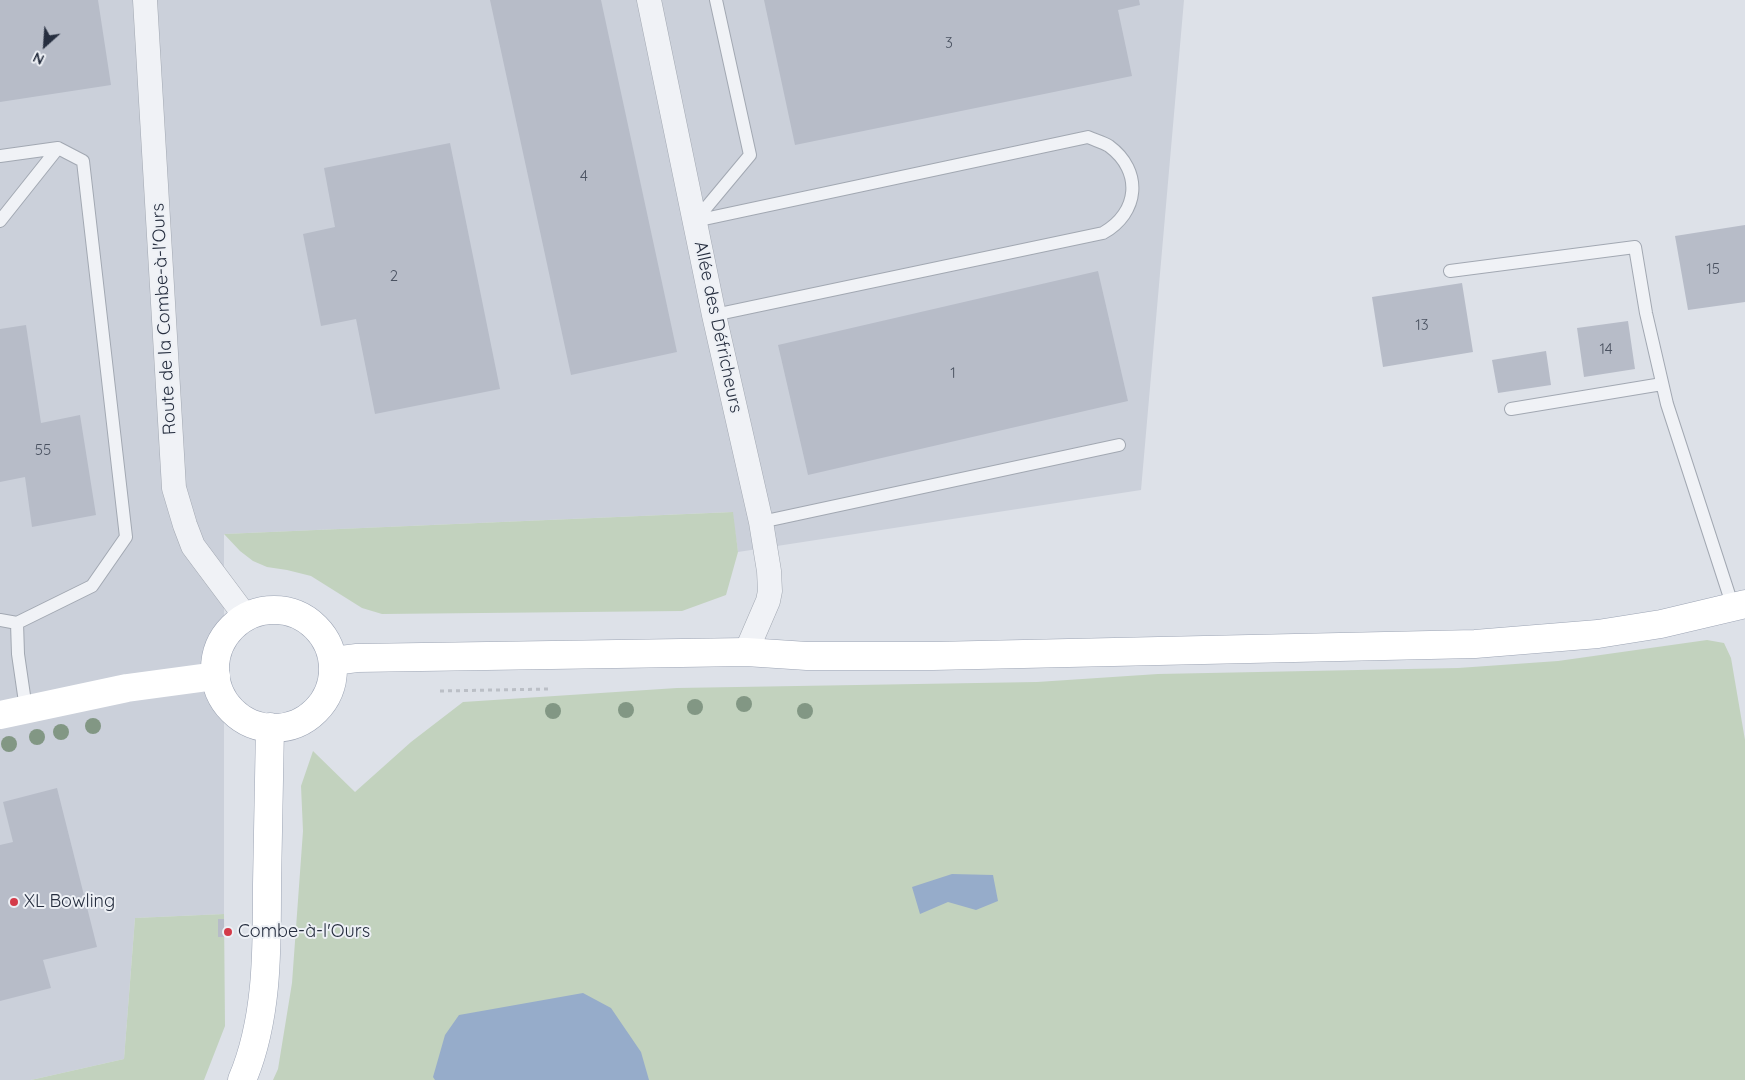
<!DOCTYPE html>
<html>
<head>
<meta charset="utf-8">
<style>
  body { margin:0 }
  #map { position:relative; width:1745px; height:1080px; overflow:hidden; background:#dde1e8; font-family:Quicksand,sans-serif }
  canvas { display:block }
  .north { position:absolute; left:20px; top:20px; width:50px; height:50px; -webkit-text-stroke:4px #edf0f5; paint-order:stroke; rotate:206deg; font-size:14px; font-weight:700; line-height:20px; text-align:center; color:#262e3f }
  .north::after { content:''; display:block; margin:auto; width:18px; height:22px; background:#262e3f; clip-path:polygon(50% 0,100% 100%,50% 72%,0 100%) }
</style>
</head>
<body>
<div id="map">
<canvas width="1745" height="1080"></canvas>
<div class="north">N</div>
</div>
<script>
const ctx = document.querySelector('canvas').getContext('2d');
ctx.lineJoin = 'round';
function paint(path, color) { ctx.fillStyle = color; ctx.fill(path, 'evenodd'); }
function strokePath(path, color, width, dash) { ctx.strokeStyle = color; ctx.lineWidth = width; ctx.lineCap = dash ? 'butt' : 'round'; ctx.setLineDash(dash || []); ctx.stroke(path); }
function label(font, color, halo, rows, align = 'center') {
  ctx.font = font + ' Quicksand,sans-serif'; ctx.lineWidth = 4; ctx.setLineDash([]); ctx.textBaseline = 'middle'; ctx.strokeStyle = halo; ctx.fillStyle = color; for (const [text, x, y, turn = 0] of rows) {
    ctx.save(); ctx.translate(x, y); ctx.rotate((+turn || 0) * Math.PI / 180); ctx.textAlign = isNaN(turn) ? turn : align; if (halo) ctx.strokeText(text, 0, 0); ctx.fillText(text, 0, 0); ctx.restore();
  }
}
paint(new Path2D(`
  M0,0H1184L1141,490L738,552L732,512L224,534V914L135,918L124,1059L31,1080H0Z`), '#cbd0da');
paint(new Path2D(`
  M733,512L738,552L726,595L682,611L382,614L362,608L311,576L287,570L267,567L253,561L240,551L224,534Z
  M1707,640L1724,643L1731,658L1745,740V1080H273L278,1069L292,983L303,831L301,786L313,751L355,792L411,742L463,702L677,688L1037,682L1158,674L1458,668L1558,661Z
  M224,914L225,1026L204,1080H31L124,1059L135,918Z`), '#c2d2be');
paint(new Path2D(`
  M952,874L993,875L998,901L976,910L948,902L920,914L912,887Z
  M583,993L611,1008L641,1052L649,1080H435L433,1077L445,1035L459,1015Z`), '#96acca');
paint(new Path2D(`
  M0,0H98L111,85L0,102Z
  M490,0H601L677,352L571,375Z
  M764,0H1139L1140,5L1118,10L1132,76L795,145Z
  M450,143L500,389L375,414L356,319L321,326L303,234L335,227L324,168Z
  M1745,225V302L1688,310L1675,236Z
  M1098,271L1128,401L808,475L778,345Z
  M1462,283L1473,352L1383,367L1372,297Z
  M1628,321L1635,369L1584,377L1577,328Z
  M26,325L41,423L80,415L96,515L32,527L25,477L0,482V329Z
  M1546,351L1551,385L1498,393L1492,360Z
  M57,788L97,947L43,960L51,988L0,1001V845L13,842L3,802Z
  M218,919H224V937H218Z`), '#b7bcc8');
const lane = new Path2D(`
  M0,156L58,148L83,161L126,537L92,586L17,623L0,620
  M0,221L58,148
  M695,221L1088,137C1094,140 1103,142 1109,146C1143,171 1139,213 1103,233L714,315
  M695,221L750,155L716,0
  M1450,271L1635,247L1646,313L1667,404L1733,607
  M1511,409L1662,384
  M761,522L1119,445
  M17,623L18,654L26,709`);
const street = new Path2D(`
  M145,0L174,488L185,525L193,546L246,617
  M649,0L714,315L761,522L769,571L770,591L768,601L746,652`);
const primary = new Path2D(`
  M215 669a59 59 0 1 1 118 0a59 59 0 1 1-118 0Z
  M333,661L357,658L746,652L807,656H933L1475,644L1598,634L1661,624L1745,604
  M242,1080C268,1019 267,949 267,884C268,832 269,779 270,727`);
strokePath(lane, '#a2a8b2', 14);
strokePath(street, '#a2a8b2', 25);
strokePath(primary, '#9ca4b4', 29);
strokePath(new Path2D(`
  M440,691L549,689`), '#bbbfc6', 3, [4, 4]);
strokePath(lane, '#f0f2f6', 12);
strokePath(street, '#f0f2f6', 24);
strokePath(new Path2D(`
  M0,715L127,688L216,676`), '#fff', 28);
strokePath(primary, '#fff', 28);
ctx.fillStyle = '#829784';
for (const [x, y] of [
  [744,704],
  [695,707],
  [626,710],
  [553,711],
  [805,711],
  [93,726],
  [61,732],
  [37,737],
  [9,744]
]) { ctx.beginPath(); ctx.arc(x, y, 8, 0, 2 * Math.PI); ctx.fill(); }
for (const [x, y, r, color] of [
  [14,902,5,"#d43b49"],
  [228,932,5,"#d43b49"]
]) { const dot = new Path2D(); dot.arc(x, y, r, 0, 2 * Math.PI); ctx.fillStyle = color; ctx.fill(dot); strokePath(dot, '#edf0f5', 2); }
label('15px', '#4a5261', null, [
  ["3",949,43],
  ["4",584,176],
  ["15",1713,269],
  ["2",394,276],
  ["13",1422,325],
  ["14",1606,349],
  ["1",953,373],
  ["55",43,450]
]);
label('18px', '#262e3f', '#edf0f5', [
  ["Route de la Combe-à-l'Ours",164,319,-93],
  ["Allée des Défricheurs",718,327,78]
]);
label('18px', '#262e3f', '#edf0f5', [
  ["XL Bowling",24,902],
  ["Combe-à-l'Ours",238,932]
], 'left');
</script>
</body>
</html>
